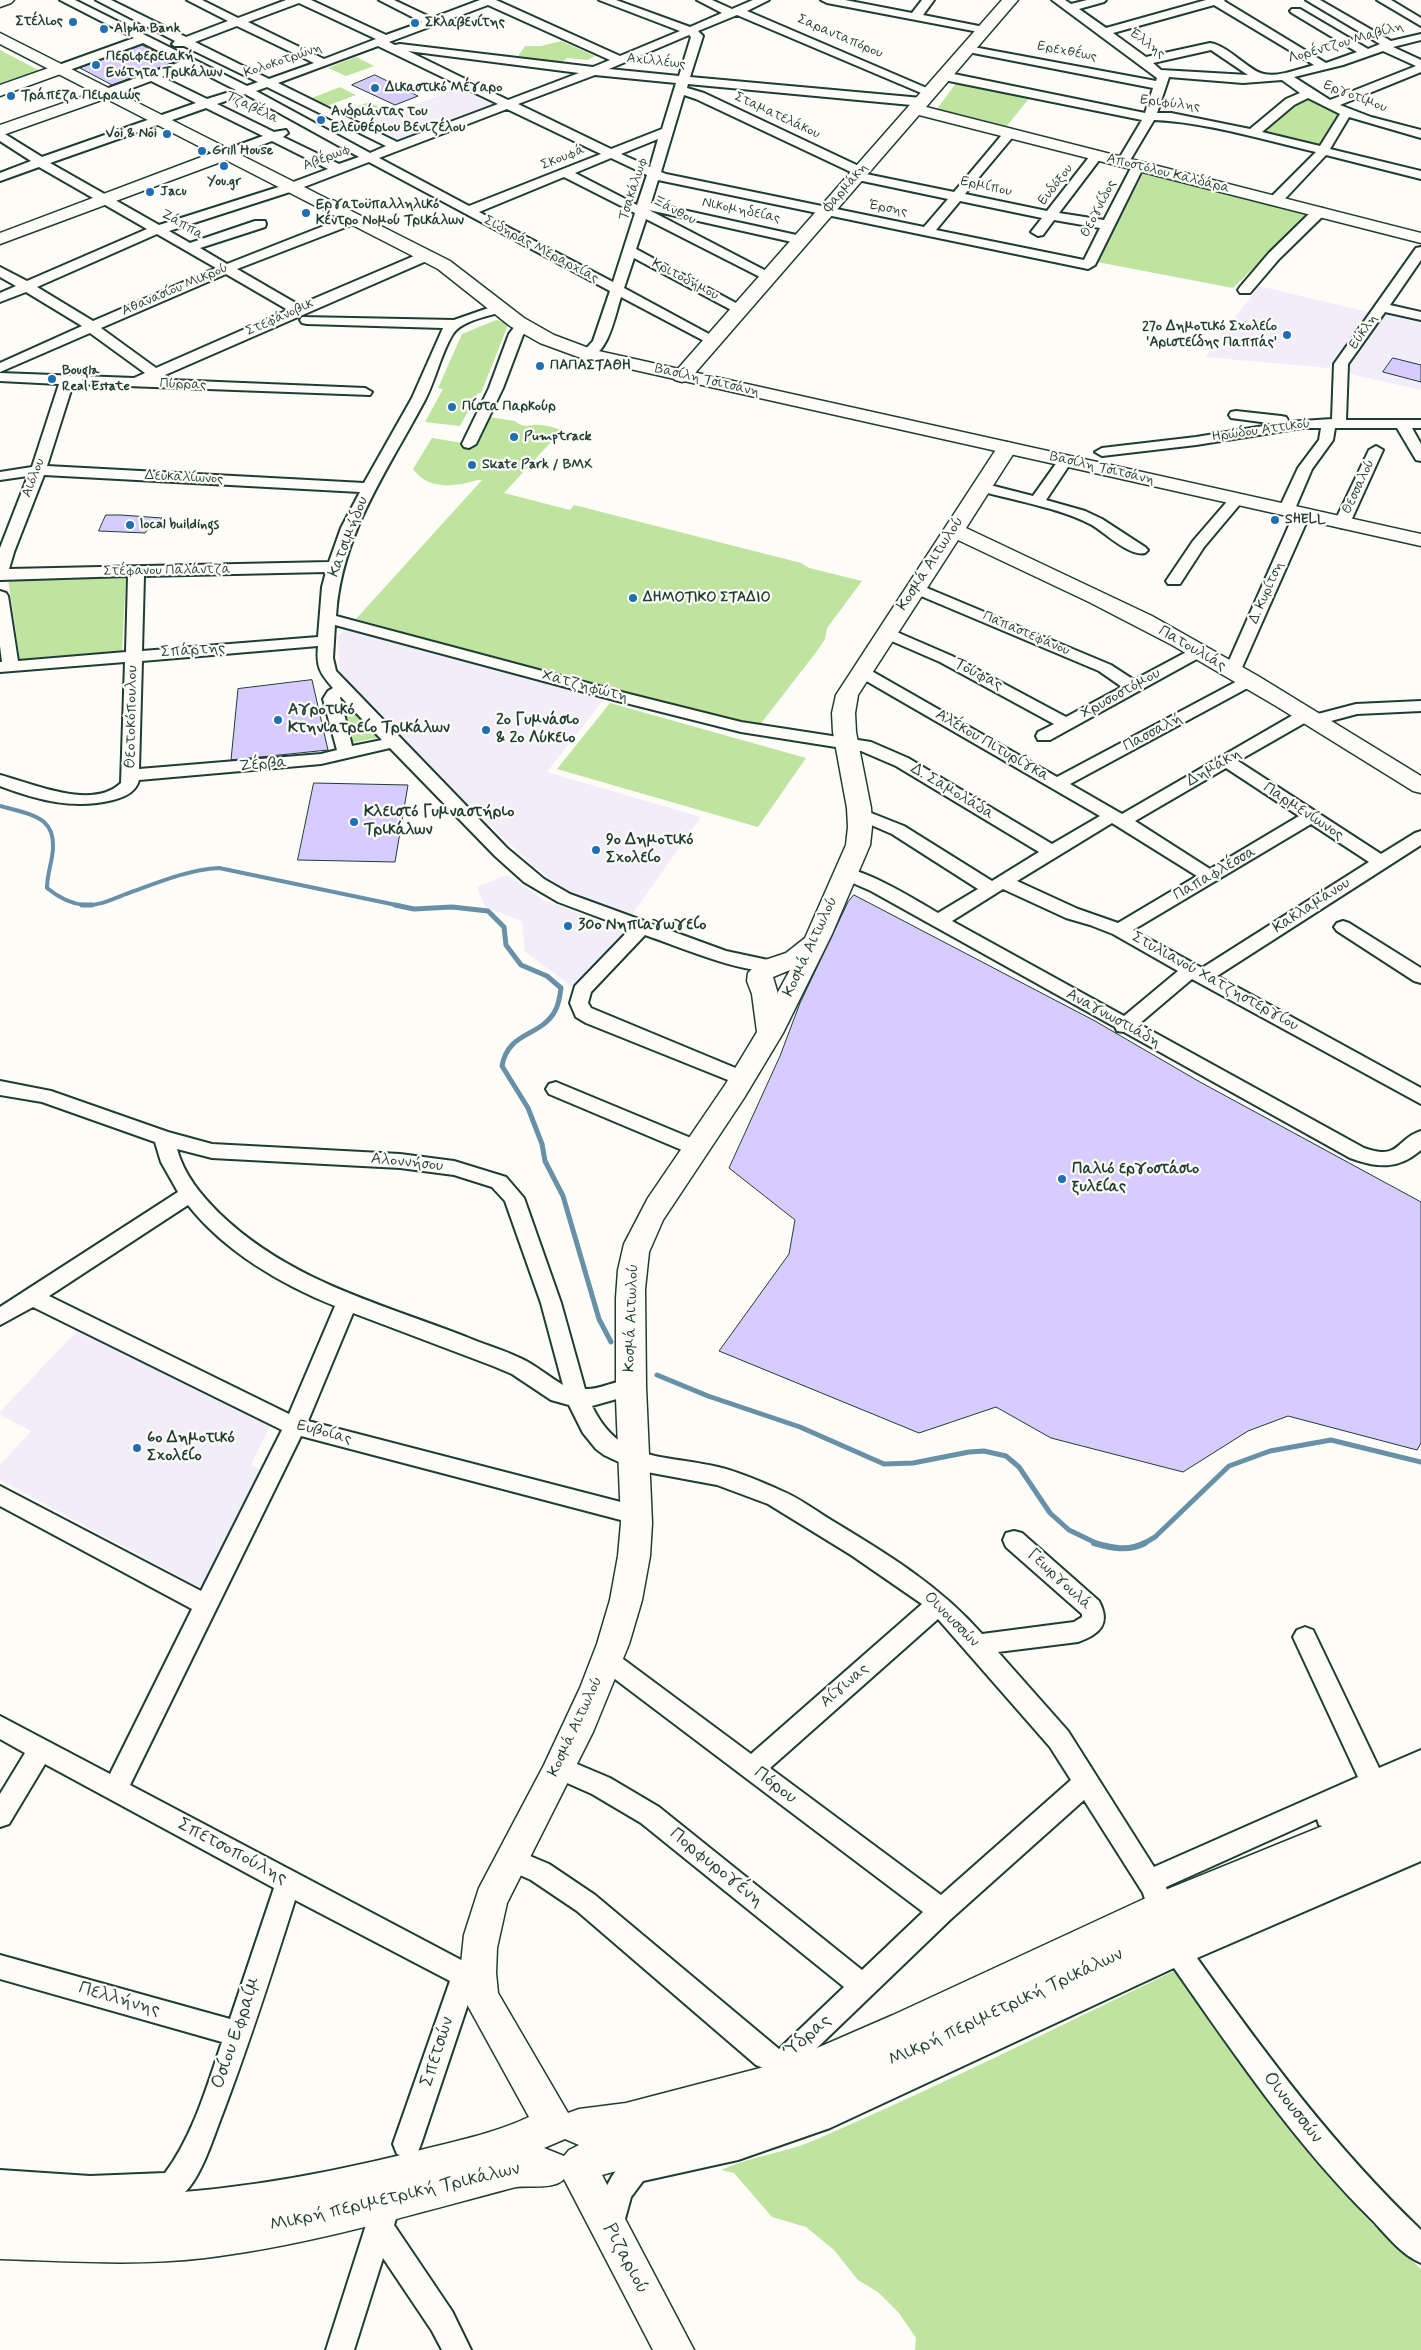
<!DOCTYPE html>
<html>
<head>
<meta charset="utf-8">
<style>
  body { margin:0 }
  canvas { display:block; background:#fdfcf7 }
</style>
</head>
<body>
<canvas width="1421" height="2350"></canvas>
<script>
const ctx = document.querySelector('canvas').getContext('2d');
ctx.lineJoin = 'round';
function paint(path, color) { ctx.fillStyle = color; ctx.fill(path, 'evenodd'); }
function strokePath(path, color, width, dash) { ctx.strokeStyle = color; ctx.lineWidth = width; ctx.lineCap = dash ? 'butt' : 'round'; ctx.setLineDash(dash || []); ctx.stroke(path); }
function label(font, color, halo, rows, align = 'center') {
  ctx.font = font + ' Mynerve,sans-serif'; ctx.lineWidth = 4.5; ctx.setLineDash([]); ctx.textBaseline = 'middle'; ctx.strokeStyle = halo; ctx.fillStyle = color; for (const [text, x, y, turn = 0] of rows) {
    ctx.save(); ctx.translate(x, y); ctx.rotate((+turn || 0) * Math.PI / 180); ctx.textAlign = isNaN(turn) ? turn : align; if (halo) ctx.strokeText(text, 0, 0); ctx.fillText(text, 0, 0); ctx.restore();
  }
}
paint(new Path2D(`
  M464,86L500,104L397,144L361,125Z
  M1259,286L1368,312L1328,368L1205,357Z
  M1387,310L1421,318V390L1346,373L1350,362Z
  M346,629L604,699L547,772L701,817L631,916L564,889L533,866L423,761L341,677L337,637Z
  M507,875L542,899L627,932L574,988L525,952L522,921L485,907L477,887Z
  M79,1329L271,1424L251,1465L261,1470L203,1589L0,1480V1465L31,1431L0,1415V1412Z`), '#f2eef9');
paint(new Path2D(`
  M561,41L595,56L588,60L567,58L560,64L518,56L525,46H541Z
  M0,50L42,72L0,87Z
  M356,57L374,66L346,76L328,68Z
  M956,83L1030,97L1007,126L937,109Z
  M340,87L356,95L327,106L312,98Z
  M1299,99H1306L1340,114L1320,147L1259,132Z
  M369,102L383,109L358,118L344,111Z
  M1144,172L1310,213L1233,288L1097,262Z
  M496,320L502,321L508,325L481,393H478L460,426L425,422L443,389L438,388L462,334Z
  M482,416L515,421C523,429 531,424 540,425C547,425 555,428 562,430L504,493L570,510L574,505L801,563L809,568L862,581L827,628L825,639L817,651L759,726L609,689L356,619L482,480C477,479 472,482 467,483C446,487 426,487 413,469L432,438L469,444Z
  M126,575L122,653L20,660L8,579Z
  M610,703L806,758L758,827L557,769Z
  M355,710L382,737L351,743L343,713Z
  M1176,1970L1265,2097L1366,2218L1421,2269V2350H915L916,2338L899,2313L878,2292L858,2280L834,2250L806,2227L772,2217L734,2173L721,2170C751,2156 785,2153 815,2140C937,2087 1056,2028 1176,1970Z`), '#bee49f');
strokePath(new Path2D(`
  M0,806C32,815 59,816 52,857C50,868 47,877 47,888C58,897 70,904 85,905C99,906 113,899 126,894C157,883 186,870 219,868L401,906`), '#6891a8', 4);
strokePath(new Path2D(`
  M82,905H92
  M395,905L414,909L452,907L488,911L504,927L506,945L521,965L547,976L561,988C560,996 559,1004 555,1011C541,1037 508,1031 502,1066L528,1108L542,1144L545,1161L563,1196L599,1319L611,1342
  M657,1375L708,1396L800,1427L884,1464L913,1463L969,1452L984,1451L1006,1456L1019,1467L1050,1513L1069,1530L1098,1544
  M1143,1544L1155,1537L1229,1466L1270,1451L1331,1440L1421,1462`), '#6891a8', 5);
strokePath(new Path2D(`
  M1094,1543C1111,1548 1128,1552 1145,1543`), '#6891a8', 6);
const building = new Path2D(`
  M142,45L174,62L112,85L80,68Z
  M375,75L418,96L395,105L352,85Z
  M1393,358L1421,365V382L1383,372Z
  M106,515H121L162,518L155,529H148L145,533L99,531Z
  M312,680L328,750L231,760L238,689Z
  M314,783L408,785L395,862L298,860Z
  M854,895L1095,1021L1200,1082L1421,1202V1443L1417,1450L1288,1416L1248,1431L1183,1472L1051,1438L996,1407L919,1433L719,1351L789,1254L795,1220L729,1168L780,1056L800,1003L848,902Z`);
paint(building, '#d7ccff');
strokePath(building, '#1f3d34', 1);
const street = new Path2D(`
  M60,0H75L247,86L258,82L184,46H174L172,44L175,41L96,0H111L186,37L228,21L187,0H202L238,18L286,0H311L386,35L422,22L379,0H394L432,18L480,0H496L620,56L680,31L599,0H616L690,27L722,13L697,0H712L732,9L753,0H769L747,11L936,92L930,96L926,95L737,15L698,31L703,36L690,77L922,98L928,102L922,106L688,84L687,88L704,93L865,169L866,174L954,192L1006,130L1010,129L1016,133L965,194L1047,211L1093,152L1097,151L1103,155L1059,213L1104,220L1132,166L1134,163H1142L1144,166L1095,265L1088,269L658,180L651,203L801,236L808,240L801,244L649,210L776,276L774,279H764L646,219L636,249L747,309L740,313L735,312L634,258L624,288L720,340L713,344L708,343L621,297C615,315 609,353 588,358L581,354L593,341L610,291L369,162L296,190L169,231L190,243L255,221H265L266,224L265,227L200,248L227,264L349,216H359L360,219L359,222L237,269L299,305L421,253H431L433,256L431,259L165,375L170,380L365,388L372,392L370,395L73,384L47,466L364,483L412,398L443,328L307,324L302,323L300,320L302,317L454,320L500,304L505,305L507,308L505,311C490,316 462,320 453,334C441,353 436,379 425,400C388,470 341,534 336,616L625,693L741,722L871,742L908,758L1052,844L1100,816L856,675L854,672L856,669H868L1057,777L1243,678H1255L1257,681L1255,684L1070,784L1122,814L1300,711H1312L1314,715L1356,704L1421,701V711L1357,714L1316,725L1308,721L1238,761L1381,854L1415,833L1421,831V845L1217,976L1421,1088V1104L1192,979L1139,1024L1364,1148C1401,1161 1395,1139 1421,1131V1150C1398,1170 1377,1168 1350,1158L1124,1032L1117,1031L1115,1027L871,891L839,877L836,873L839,869C858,864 919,902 938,913L978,889L892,834L855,818L852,814L855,810L861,809L904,826L992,881L1039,852L896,766L861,751L741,732L614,700L335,625L333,658L336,671L507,848L544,879L570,894L726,951L768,960L790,962L792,966L790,970C754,980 681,947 645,935L591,992L588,1003L591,1008L750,1074L753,1079L750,1084L743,1086L586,1023L576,1017L570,1003L575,986L630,929L558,902L524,882L495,856L390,748L321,764L139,780C136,792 125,797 113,800C74,810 37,800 0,786V775C32,783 92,811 121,783L125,662L0,672V662H2L0,646V591L6,593L8,596L18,661L126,652L128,576L0,580V548L28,476L0,480V472L32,467L59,384L0,381V373L134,378L145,373L90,333L0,372V363L82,326L26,292L0,302V293L16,286L0,277V267L27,281L147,229L39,167L0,181V173L31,161L0,141V131L42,157L196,103L151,81L111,96H103L101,93L103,90L180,62L143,43L64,72H56L54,69L56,66L134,38ZM299,3L376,39L324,59L248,22ZM488,5L610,60L593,67L400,44L395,45L389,42ZM237,26L314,63L269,79L195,42ZM689,35L691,37L679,76L609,69ZM378,46L498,104L397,142L278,83ZM408,51L579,73L508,100ZM189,66L236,90L207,99L162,77ZM595,75L676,83L662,129L611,149L518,104ZM267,87L386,146L370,153L256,91ZM245,94L359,157L339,164L283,137L288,133L286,130L274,132L217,104ZM684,95L696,99L853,173L851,176L853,179L948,199L924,227L666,174L661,172ZM206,108L263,136L222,151L220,154L222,157H230L272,141L328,169L288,184L159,225L50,163ZM507,109L601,154L469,206L379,158ZM658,139L650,167L621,154ZM611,158L647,175L637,205L575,173ZM564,177L635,213L613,282L479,212ZM960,201L1042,218L1031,232L1038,236L1043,235L1054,220L1100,228L1084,260L936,230ZM157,234L216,268L93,321L37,287ZM226,274L288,310L156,368L101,328ZM44,475L360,492L341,528L329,562L9,569L14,552ZM326,572L322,587L318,637L142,651L144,576ZM318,646C316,667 320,673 333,688L328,691L323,699L337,750L321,754L139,769L142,661ZM340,697H341L382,740L352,746ZM1226,768L1299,816L1210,869L1135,821ZM1112,823L1197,876L1118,923L1078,909L1017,881ZM1311,824L1369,862L1202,968L1133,930ZM1003,889L1066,918L1090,925L1113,934L1178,971L1124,1016L952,921Z
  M821,0H845L912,13L922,0H934L923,15L984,27L990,30L984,33L827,3Z
  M1052,0H1065L1071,4L1087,0H1106L1104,2L1079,9L1106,28L1206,0H1225L1224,1L1326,63L1357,52L1292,13L1290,11L1292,9H1300L1368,49L1380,44L1306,0H1320L1391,41L1421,34V40L1393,47L1421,60V72L1340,105L1371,117L1421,130V138L1349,117L1330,149L1421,171V179L1326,155L1280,204H1270L1269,201L1270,198L1316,152C1265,140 1205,122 1154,120L1129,162L1123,166L1117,162L1142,120L944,80L938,76L944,72L1145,113L1153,88L968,52L962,49L968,46L1156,81L1157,78ZM1214,5L1314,65C1299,69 1280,77 1264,74C1250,72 1229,46 1210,43L1146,57L1113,33ZM1211,50L1248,75L1161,70L1153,63ZM1383,51L1416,66L1330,100L1294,77L1343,65ZM1169,77L1243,83L1282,80L1300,93L1286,99L1250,129L1171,113H1157ZM1308,98L1340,114L1320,146L1262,132L1294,105Z
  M1377,0H1391L1421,18V26Z
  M1319,208L1324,209L1325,212L1324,215L1279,259L1250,293H1240L1238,290L1240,287L1269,253L1314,209Z
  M1421,247V260L1390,305L1421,312V320L1385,312L1348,364L1346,420H1421V428H1412L1421,444V461L1416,460L1397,428H1335L1333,440L1312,469L1294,511L1286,516L1278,511L1298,468L1319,440L1321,428H1302L1196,445L1102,456L1095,452L1102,448L1196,437L1276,424L1231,418L1229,415L1231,412L1236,411L1281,416L1286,417L1288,420L1287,422L1332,419L1334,364L1416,248Z
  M523,321L530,325L523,335L503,388L476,444L469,448L464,447L462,444L489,388L509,334L518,322Z
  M1376,446L1383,450L1350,523L1342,528L1337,526L1334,523L1369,450Z
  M1065,457L1072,461L1046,500L1085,511L1102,519L1145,547L1148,550L1145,553C1130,557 1105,533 1092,525C1061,508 1011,500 977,490L975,487L982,483L1033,496L1060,458Z
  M1236,496L1243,500L1241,503L1204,547L1180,584H1168L1166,581L1193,541L1231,497Z
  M1302,509L1310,514L1240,672L1238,675H1226L1224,672L1294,514Z
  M915,583L1111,665L1134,680L1192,649H1204L1206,652L1204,655L1050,740H1038L1036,736L1038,732L1054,724L940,662L880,636L878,633L880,630H892L952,656L1066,717L1122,687L1099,671L909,591L907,588L909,585Z
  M1343,921L1349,923L1421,968V983L1414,981L1337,931L1334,927L1337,923Z
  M0,1081L51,1091L168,1132L212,1144L400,1154L454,1161L506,1177L524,1198L561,1303L585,1389C603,1390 621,1376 638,1381L641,1387L638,1393L592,1406C620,1464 664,1454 718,1467C739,1472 762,1482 782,1491C799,1498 815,1510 831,1520C886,1553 940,1586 982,1634L1074,1622L1082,1617V1614L1006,1547L1003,1540L1006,1533L1014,1531L1022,1533L1099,1601C1111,1624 1100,1634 1078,1642L998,1652L1068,1731L1154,1867L1358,1777L1293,1637L1297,1630L1305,1627L1313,1630L1379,1768L1421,1750V1789L1328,1828L1319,1825L1317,1819L1166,1887L1173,1909L1169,1917L1160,1921L1151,1917L1143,1893L1084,1800L951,1919L795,2069L780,2075L756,2065L577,1911L531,1880L502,1867L498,1859L502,1851L511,1848L549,1864L595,1895L779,2049L844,1987L641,1823L592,1794L549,1775L546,1767L549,1759L558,1756L610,1778L659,1807L862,1970L923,1912L599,1667L595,1660L599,1653L607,1650L615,1653L751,1754L922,1604L851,1555L768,1504L717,1485L636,1470L604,1455L596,1449L583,1433L569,1405L551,1400L512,1374L493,1366L353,1313L308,1421L636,1506L644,1508L647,1515L644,1522L636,1524L301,1436L130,1785L465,1962L477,1957L486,1960L490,1969L486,1978L475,1983L421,2144L417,2154L407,2158L397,2154L393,2144L450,1981L295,1900C271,1976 247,2051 218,2126C211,2145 199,2180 184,2193C162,2212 32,2200 0,2198V2170L90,2176L165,2173C193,2136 207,2086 222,2042L0,1979V1955L230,2019L274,1888L45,1764L9,1824L0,1827V1794L25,1753L0,1739V1716L110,1774L192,1609L0,1506V1486L201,1591L282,1430L33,1307L0,1325V1307L178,1192L161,1162L155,1142L42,1102L0,1095ZM177,1149L212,1158L400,1168L454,1175L492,1187L505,1201L541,1303L563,1385C551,1378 540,1369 528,1362C510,1352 488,1346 469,1338C380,1303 291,1282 220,1214C201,1195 184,1175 177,1149ZM188,1205C224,1251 282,1285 335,1306L289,1414L49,1296ZM938,1619L1050,1747L1071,1780L941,1895L770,1768Z
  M556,1082L703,1143L706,1148L703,1153L696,1155L689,1153L549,1094L546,1089L549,1084Z
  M1421,1838V1861L1197,1958C1266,2055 1335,2148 1421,2230V2263C1402,2255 1387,2236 1373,2221C1296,2145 1236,2057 1174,1968L830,2128L738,2160L643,2181L631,2197L620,2237L610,2241L600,2237C591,2214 608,2175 626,2159L738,2132L826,2103L1170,1944Z
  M387,2189L397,2193L401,2203L394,2225L452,2311L471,2350H442L432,2331L383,2258L354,2350H326L373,2203L377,2193Z`);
const secondary = new Path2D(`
  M0,0H14L11,3L0,7Z
  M1002,0H1018L926,107L1421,233V243L919,115L689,380L682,382L675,380L672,376L675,372Z
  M60,64L66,66L68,69L66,72L0,96V85Z
  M107,88L113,90L115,93L113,96L0,136V125Z
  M1007,442L1014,444L1017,448L966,528L1152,616L1258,676L1421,776V793L1413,791L1276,706L1172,645L1089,602L958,540L858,695L855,713L856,732L871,808L872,827L870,845L832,934L783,1033L744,1098L663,1220L649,1252L645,1289L646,1387L652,1523L650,1556L642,1600L629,1644L593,1732L507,1903L497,1948L496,1973L498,1993L568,2113L579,2109L626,2103L787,2061L893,2015L1148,1897L1421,1786V1842L1191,1939L844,2102L756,2133L602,2175L694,2350H653L564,2179C554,2190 531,2185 516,2187C413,2214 311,2245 205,2258C137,2266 68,2261 0,2259V2189C39,2192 78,2195 117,2195C217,2194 316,2176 413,2152C451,2142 493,2134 529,2117L463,1997L460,1973L464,1935L479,1888L544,1765L580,1688L597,1644L610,1600L618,1556L621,1523L616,1399V1298L618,1270L624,1244L648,1198L725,1085L757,1032L752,994L747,981L748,973L759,962L786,953L805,938L846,845L848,827L847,808L833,732L832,713L836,695L997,448L1000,444ZM790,970L778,992V994L773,977ZM565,2139L579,2145L569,2150L564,2156L544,2148Z`);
const primary = new Path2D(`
  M0,33L450,261L524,318L554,335L594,350L1421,534V546L581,358L540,343L510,326L438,269L226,160L0,244V233L212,153L0,44Z`);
strokePath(street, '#1f3d34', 4);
strokePath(secondary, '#1f3d34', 3);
strokePath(primary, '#1f3d34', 3);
paint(street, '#fdfcf7');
paint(secondary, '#fdfcf7');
paint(primary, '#fdfcf7');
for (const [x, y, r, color] of [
  [73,22,5,"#1f6fb2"],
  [415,23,5,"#1f6fb2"],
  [104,29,5,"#1f6fb2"],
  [96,65,5,"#1f6fb2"],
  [375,88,5,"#1f6fb2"],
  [11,96,5,"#1f6fb2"],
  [321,120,5,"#1f6fb2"],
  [167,134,5,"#1f6fb2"],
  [202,151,5,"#1f6fb2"],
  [224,166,5,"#1f6fb2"],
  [150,192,5,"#1f6fb2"],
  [306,213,5,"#1f6fb2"],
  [1287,335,5,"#1f6fb2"],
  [540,366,5,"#1f6fb2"],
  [52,379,5,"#1f6fb2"],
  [452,407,5,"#1f6fb2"],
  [514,437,5,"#1f6fb2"],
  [472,465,5,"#1f6fb2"],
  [1275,520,5,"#1f6fb2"],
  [130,525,5,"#1f6fb2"],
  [633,598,5,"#1f6fb2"],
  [278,720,5,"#1f6fb2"],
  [486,730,5,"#1f6fb2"],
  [354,822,5,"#1f6fb2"],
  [596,850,5,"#1f6fb2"],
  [568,926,5,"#1f6fb2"],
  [1062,1179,5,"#1f6fb2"],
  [137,1448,5,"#1f6fb2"]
]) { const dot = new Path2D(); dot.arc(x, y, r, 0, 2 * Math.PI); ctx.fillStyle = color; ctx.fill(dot); strokePath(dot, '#fdfcf7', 2); }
label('bold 14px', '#1f3d34', '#fdfcf7', [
  ["Στέλιος",63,22,"right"],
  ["Σκλαβενίτης",425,23],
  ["Alpha Bank",114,29],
  ["Περιφερειακή",106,57],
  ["Ενότητα Τρικάλων",106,73],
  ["Δικαστικό Μέγαρο",385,88],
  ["Τράπεζα Πειραιώς",21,96],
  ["Ανδριάντας του",331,112],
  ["Ελευθέριου Βενιζέλου",331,128],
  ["Voi & Noi",157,134,"right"],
  ["Grill House",212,151],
  ["You.gr",224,182,"center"],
  ["Jacu",160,192],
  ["Εργατοϋπαλληλικό",316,205],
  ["Κέντρο Νομού Τρικάλων",316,221],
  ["27ο Δημοτικό Σχολείο",1277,327,"right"],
  ["'Αριστείδης Παππάς'",1277,343,"right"],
  ["ΠΑΠΑΣΤΑΘΗ",550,366],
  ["Bougla",62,371],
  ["Real Estate",62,387],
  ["Πίστα Παρκούρ",462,407],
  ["Pumptrack",524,437],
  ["Skate Park / BMX",482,465],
  ["SHELL",1285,520],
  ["local buildings",140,525],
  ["ΔΗΜΟΤΙΚΟ ΣΤΑΔΙΟ",643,598]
], 'left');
label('14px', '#1f3d34', '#fdfcf7', [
  ["Σαρανταπόρου",840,37,23],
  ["Λορέντζου Μαβίλη",1346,43,-16],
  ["Έλλης",1147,44,37],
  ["Ερεχθέως",1067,52,11],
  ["Κολοκοτρώνη",283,61,-19],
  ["Αχιλλέως",656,62,6],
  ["Εργοτίμου",1355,97,21],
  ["Εριφύλης",1170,104,7],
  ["Τζαβέλα",252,108,26],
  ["Σταματελάκου",777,116,25],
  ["Αβέρωφ",327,158,-21],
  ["Σκουφά",563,158,-22],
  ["Αποστόλου Καλδάρα",1168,174,14],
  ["Ευδόξου",1056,185,-52],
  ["Ερμίπου",986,187,12],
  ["Φαρμάκη",846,188,-49],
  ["Τσακάλωφ",634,189,-72],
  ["Έρσης",888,209,11],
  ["Θεογνίδος",1099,209,-63],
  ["Ξάνθου",674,211,27],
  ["Νικομηδείας",741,211,12],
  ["Ζάππα",182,225,30],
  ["Σιδηράς Μεραρχίας",541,250,28],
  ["Κριτοδήμου",685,280,28],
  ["Αθανασίου Μικρού",175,290,-23],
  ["Στεφάνοβικ",280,318,-24],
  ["Εύκλη",1364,332,-55],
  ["Βασίλη Τσιτσάνη",707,381,13],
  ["Πύρρας",183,385,2],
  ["Ηρώδου Αττικού",1261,431,-8],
  ["Βασίλη Τσιτσάνη",1102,469,13],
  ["Αιόλου",34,478,-69],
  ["Δευκαλίωνος",184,478,3],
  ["Θεσσαλού",1359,487,-65],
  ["Στέφανου Παλάντζα",167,571,-1],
  ["Δ. Κυρίτση",1267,593,-66],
  ["Παπαστεφάνου",1026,634,23]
]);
label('16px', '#1f3d34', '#fdfcf7', [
  ["Κατσιμήδου",349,537,-69],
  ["Κοσμά Αιτωλού",931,564,-57],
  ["Πατουλιάς",1192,649,30],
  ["Σπάρτης",193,651,-4],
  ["Τούφας",978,675,27],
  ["Χατζηφώτη",585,687,15],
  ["Χρυσοστόμου",1121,694,-29],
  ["Θεοτοκόπουλου",132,717,-89],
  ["Πασσαλή",1153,733,-28],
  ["Αλέκου Πιτυρίγκα",992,746,30],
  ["Ζέρβα",263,765,-5],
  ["Δημάκη",1214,768,-30],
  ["Δ. Σαμολάδα",952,792,31],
  ["Παρμενίωνος",1303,812,33],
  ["Παπαφλέσσα",1215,874,-30],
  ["Κακλαμάνου",1312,906,-33],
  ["Κοσμά Αιτωλού",811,947,-65],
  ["Στυλιανού Χατζηστεργίου",1215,982,29],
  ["Αναγνωστιάδη",1113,1019,29],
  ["Αλοννήσου",407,1163,6],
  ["Κοσμά Αιτωλού",632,1318,-88],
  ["Ευβοίας",324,1433,15],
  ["Γεωργουλά",1059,1580,43],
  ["Οινουσσών",951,1620,45],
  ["Αίγινας",845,1686,-41],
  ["Κοσμά Αιτωλού",576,1727,-65]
]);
label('bold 16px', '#1f3d34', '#fdfcf7', [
  ["Αγροτικό",288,711],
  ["Κτηνιατρείο Τρικάλων",288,729],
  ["2ο Γυμνάσιο",496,721],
  ["& 2ο Λύκειο",496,739],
  ["Κλειστό Γυμναστήριο",364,813],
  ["Τρικάλων",364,831],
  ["9ο Δημοτικό",606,841],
  ["Σχολείο",606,859],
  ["30ο Νηπιαγωγείο",578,926],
  ["Παλιό εργοστάσιο",1072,1170],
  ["ξυλείας",1072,1188],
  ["6ο Δημοτικό",147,1439],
  ["Σχολείο",147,1457]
], 'left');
label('19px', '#1f3d34', '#fdfcf7', [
  ["Πόρου",775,1786,37],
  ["Σπετσοπούλης",232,1852,28],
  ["Πορφυρογένη",716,1868,39],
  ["Πελλήνης",119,2000,16],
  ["Μικρή περιμετρική Τρικάλων",1006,2008,-25],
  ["Οσίου Εφραίμ",237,2033,-71],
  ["Ύδρας",808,2037,-41],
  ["Σπετσών",438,2052,-72],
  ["Οινουσσών",1292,2108,52],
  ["Μικρή περιμετρική Τρικάλων",395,2198,-13],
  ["Ριζαριού",625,2259,62]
]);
</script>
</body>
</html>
